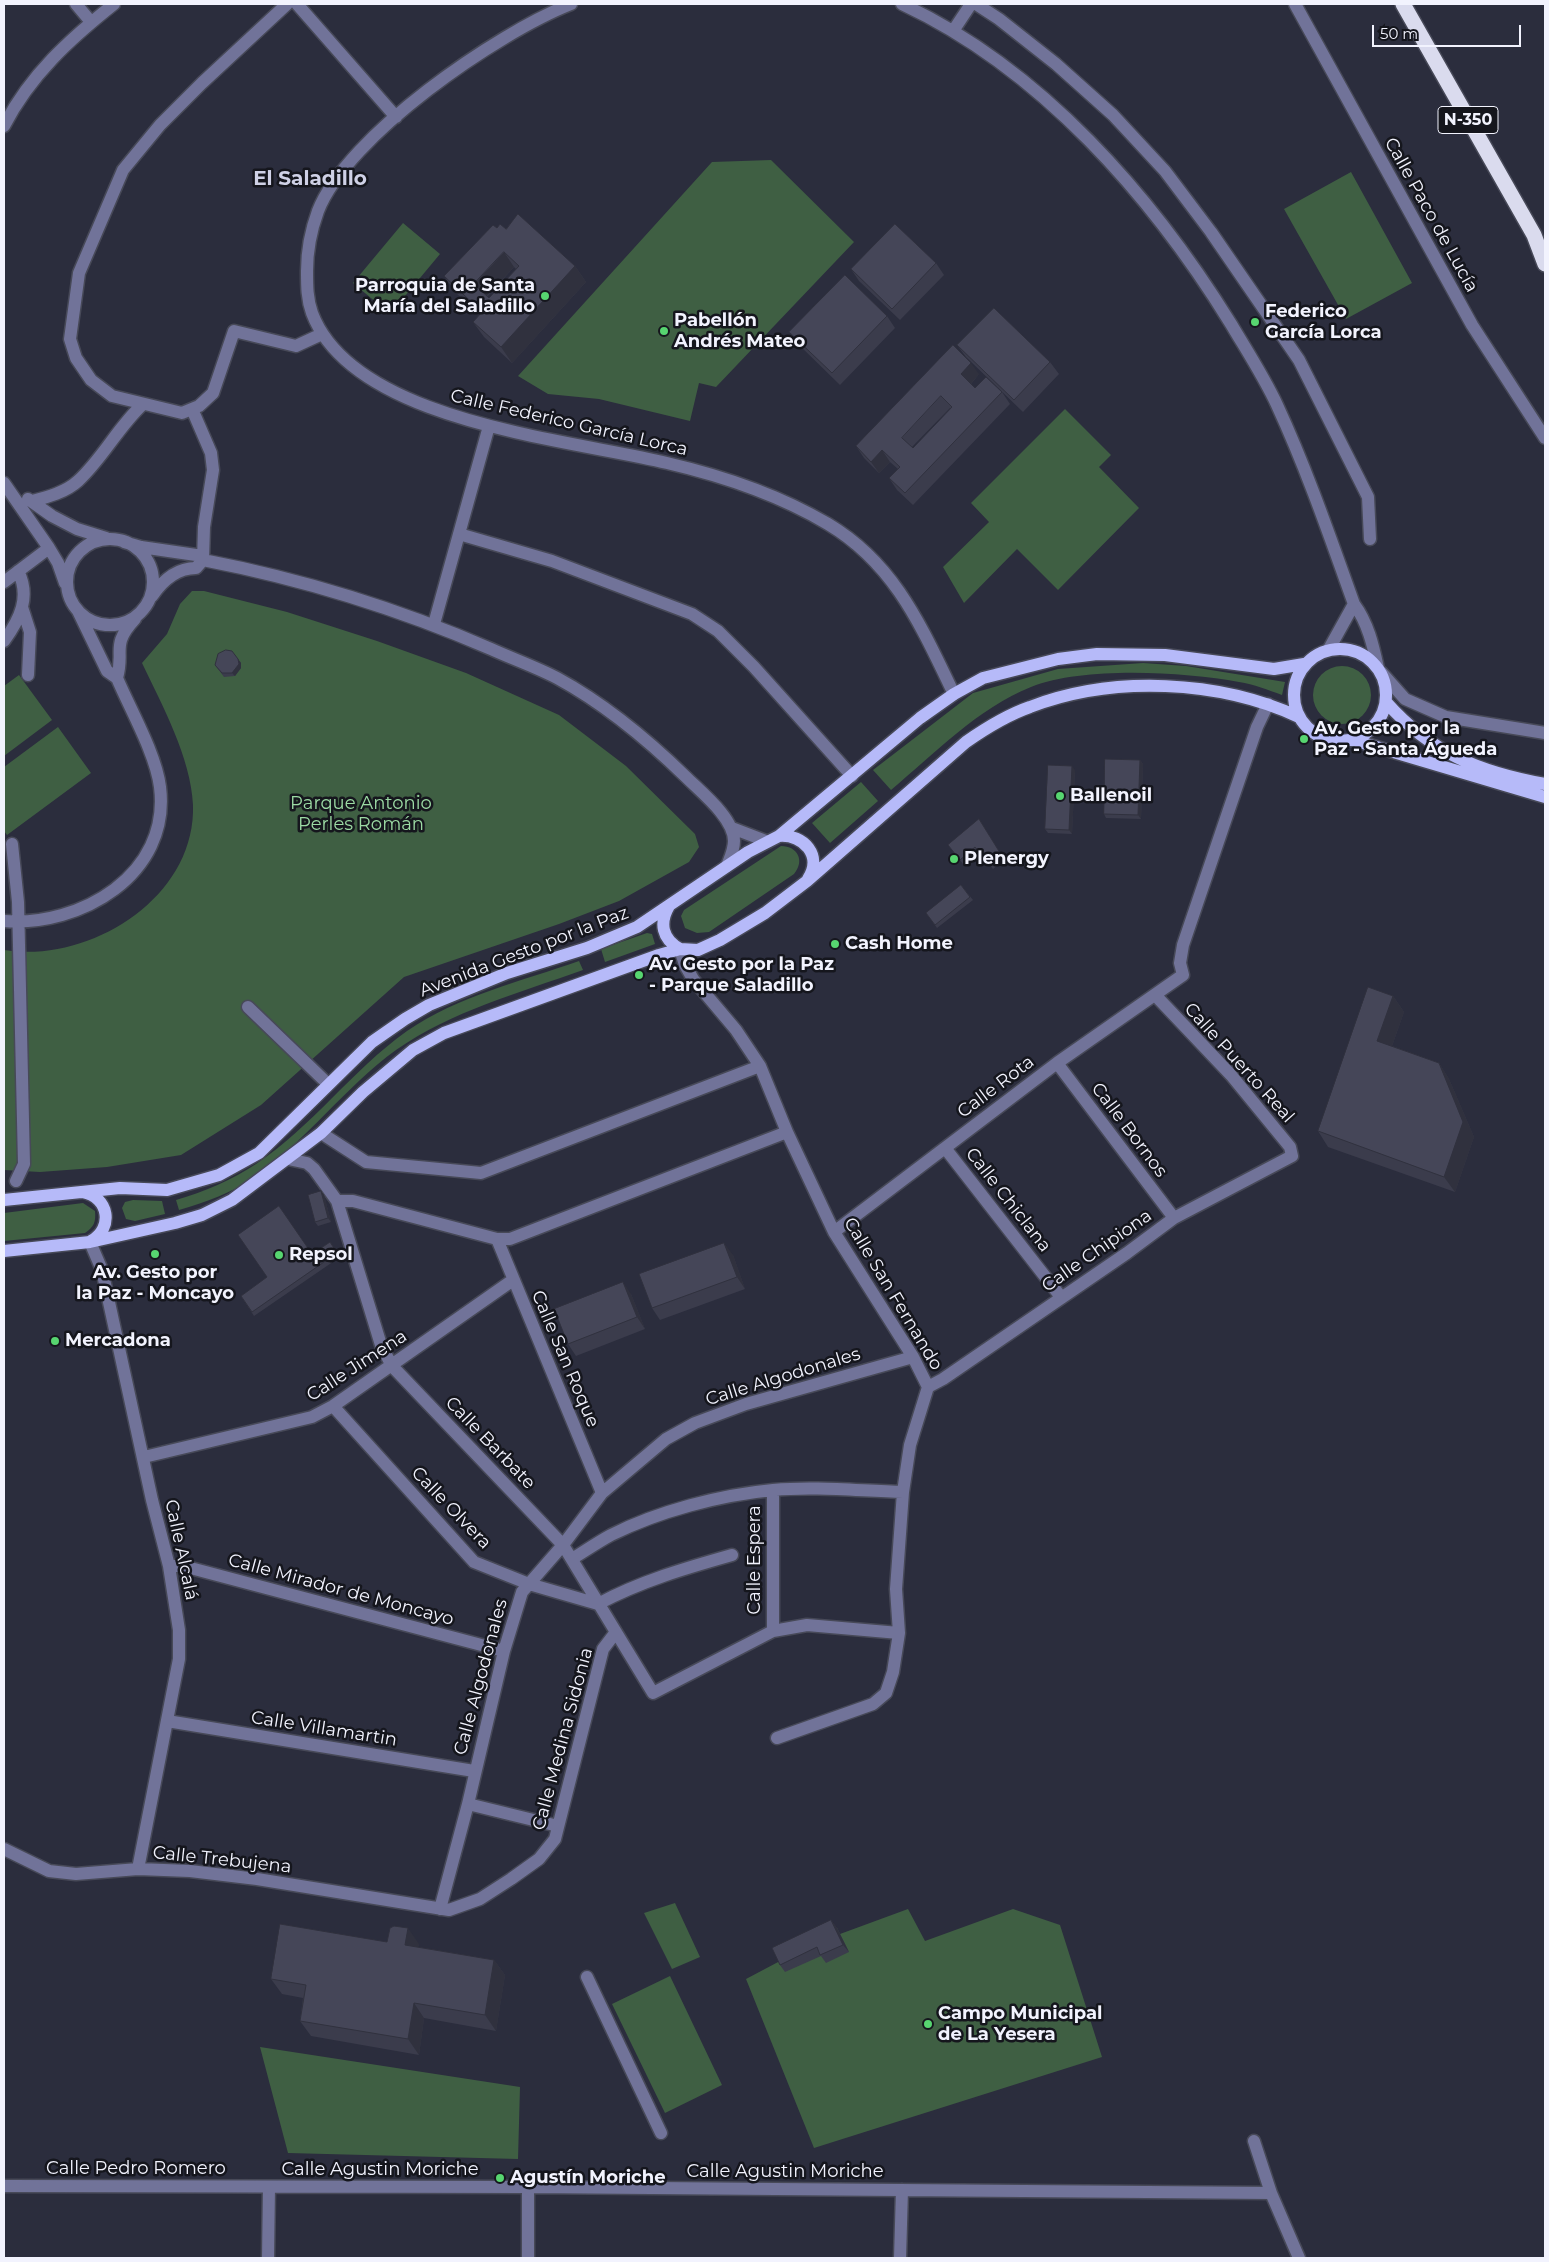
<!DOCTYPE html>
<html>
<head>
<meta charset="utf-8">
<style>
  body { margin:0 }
  #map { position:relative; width:1549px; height:2262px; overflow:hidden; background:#2b2d3d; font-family:Montserrat,sans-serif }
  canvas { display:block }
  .frame { position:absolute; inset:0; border:5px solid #f2f3fe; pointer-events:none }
  .scale { position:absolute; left:1372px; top:25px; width:149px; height:22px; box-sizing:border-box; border:2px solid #f2f3fe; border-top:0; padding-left:6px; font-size:15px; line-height:18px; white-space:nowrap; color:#f2f3fe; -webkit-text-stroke:4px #15161d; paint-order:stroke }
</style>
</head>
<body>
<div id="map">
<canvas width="1549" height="2262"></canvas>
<div class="frame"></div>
<div class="scale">50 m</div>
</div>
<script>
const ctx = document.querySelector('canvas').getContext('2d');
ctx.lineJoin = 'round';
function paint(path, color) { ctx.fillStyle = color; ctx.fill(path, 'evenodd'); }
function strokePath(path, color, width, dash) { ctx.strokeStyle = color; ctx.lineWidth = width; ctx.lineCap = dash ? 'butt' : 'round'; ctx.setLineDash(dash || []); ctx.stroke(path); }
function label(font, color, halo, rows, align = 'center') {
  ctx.font = font + ' Montserrat,sans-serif'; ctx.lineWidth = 5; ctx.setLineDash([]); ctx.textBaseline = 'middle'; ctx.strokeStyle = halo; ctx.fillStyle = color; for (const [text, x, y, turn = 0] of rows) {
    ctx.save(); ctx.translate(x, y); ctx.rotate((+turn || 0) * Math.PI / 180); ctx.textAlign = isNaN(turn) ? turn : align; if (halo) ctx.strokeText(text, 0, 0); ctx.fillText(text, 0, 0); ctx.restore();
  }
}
paint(new Path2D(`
  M771,160L854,242L716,387L699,383L690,421L599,399L548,394L518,376L712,162Z
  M1351,172L1412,283L1346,319L1284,209Z
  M403,223L440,254L390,314L353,283Z
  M1065,409L1111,455L1099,467L1139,508L1058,590L1017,549L964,603L943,567L989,522L971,503Z
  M192,591H204L287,612L377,641L466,673L559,715L626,766L695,834L699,847L689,862L619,901L559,924L404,977L261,1105L181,1155L107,1167L40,1172L4,1170V950C89,964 196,898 193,805C191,758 162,705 142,663L167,634L180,604Z
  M1143,663L1186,666L1285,682L1282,695C1268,690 1254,684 1239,682C1183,672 1085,666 1031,687C978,708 934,754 891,790L873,770L973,693L1058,669Z
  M1313 695a29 29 0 1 1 58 0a29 29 0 1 1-58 0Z
  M19,675L52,720L4,756V686Z
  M58,727L91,773L7,835L4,831V767Z
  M861,782L878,801L830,843L812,823Z
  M781,846C798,846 805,861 794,874L709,932L697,933L685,928L681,916L684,910Z
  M647,933L652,934L655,944L605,962L601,949Z
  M579,961L583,970C519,993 452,1011 396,1050C345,1087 307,1140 255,1177C232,1193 206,1202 179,1210L176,1200C204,1192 232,1180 256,1164C312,1127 352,1070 407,1031C458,996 522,981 579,961Z
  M133,1200L162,1201L165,1214L135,1221L126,1219L122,1208L125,1202Z
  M83,1203L95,1211C96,1222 94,1227 85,1233L4,1241V1213Z
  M675,1903L700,1957L672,1969L644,1913Z
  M908,1909L925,1941L1013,1909L1060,1925L1102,2057L814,2148L746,1979L780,1961L778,1956L837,1928L840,1934Z
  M670,1976L722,2085L665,2113L612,2004Z
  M260,2047L520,2087L518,2159L288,2153Z`), '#3f5f43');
const minor = new Path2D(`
  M76,4L91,22
  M287,4L202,83L160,125L123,170L79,273L70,339L76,358L91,380L112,396L182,413L199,406L213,393L234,331L296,346L322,334
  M297,4L396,117
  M571,4C497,33 347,136 318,211C311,230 307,250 307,271C307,286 307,299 312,313C353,422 568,439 667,463C723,476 779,495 828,524C895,564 921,626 954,694
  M902,4C1041,69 1152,196 1231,324C1247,351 1264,377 1277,405C1307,470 1330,537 1354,604C1368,623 1373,645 1378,668
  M976,4L999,19L1056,64L1113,115L1165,171L1211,232L1299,360L1368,497L1370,539
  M1295,4L1472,325L1545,438
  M953,31L971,4
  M4,126C30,75 70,39 114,4
  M192,409L211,453L213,470L204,527L203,560
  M4,483L49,548L58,563L65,583
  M28,499L52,516L77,529L106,538
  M32,501C48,497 66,492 78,481C103,458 118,427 143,404
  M459,534L552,561L692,614L718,631L754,667L852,776
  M67 582a43 43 0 1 1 86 0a43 43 0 1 1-86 0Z
  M124,542L141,547L196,555L203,560C302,579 399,609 491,649C513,659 536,667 557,678C605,704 647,739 686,777C701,792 734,818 734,841C734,850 730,858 727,866
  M4,582L49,548
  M152,596C163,580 177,568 196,568L203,560
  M22,607L30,632L28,675
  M434,624L489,426
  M4,641C20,619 31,597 18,571
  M1329,649L1354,604
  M1381,672L1405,699L1446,717L1545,733
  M117,678C125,650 110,646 135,619
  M732,828L766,841
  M12,844L18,902L24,1164L16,1181
  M4,921C80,927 171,875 160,787C156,754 130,709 117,678L107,671L78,611
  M680,949L685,965L693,979L736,1030L760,1066L787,1132L834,1232L913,1357L928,1387L910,1445L903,1492L896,1589L899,1633L893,1672L886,1693L873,1704L777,1738
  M248,1007L328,1084
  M1057,1063L1174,1218
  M321,1133L366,1162L481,1173L760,1066
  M945,1148L1061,1297
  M288,1159L307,1163L314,1169L337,1201L381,1345L392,1366L563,1545L653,1693L773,1631L807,1625L899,1633
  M337,1201H353L497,1239H510L787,1132
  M834,1232L1057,1063L1183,975L1180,963L1183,945L1257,727L1268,704
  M497,1239L602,1493
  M90,1242L102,1270L152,1500L169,1566L179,1630V1659L138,1869
  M928,1387L943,1379L1127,1253L1174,1218L1292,1156L1290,1147L1231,1075L1156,996
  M333,1406L474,1562L529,1584L598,1604C641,1581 686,1568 732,1555
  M144,1457L312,1417L333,1406L513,1280
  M572,1559C585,1551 598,1542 611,1535C659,1511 720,1495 773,1490C816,1486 860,1491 903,1492
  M169,1566H183L504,1651
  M773,1631V1490
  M167,1721L474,1771
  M468,1804L558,1826
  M4,1849L49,1871L76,1874L138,1869L190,1871L257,1879L449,1910L480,1899L511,1879L539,1859L555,1839L603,1649L616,1632
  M440,1909L468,1804L504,1651L522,1592L563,1545L602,1493L666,1439L695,1423L746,1404L913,1357
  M587,1977L661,2133
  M1254,2141L1271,2193L1299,2258
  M4,2186L528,2187L1271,2193
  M268,2258L269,2187
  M528,2258V2187
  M900,2258L902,2190`);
const major = new Path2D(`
  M1294 695a46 46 0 1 1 92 0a46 46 0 1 1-92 0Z
  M1386,702C1431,753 1479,772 1545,784
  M1353,740L1545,797
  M779,836C804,834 823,856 808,879
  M669,906C659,923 662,939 680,949
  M83,1192C109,1197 114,1228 91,1241
  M4,1200L120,1188L167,1190L219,1175L259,1153L372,1042L405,1019L429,1005L507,973L587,948L637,927L748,852L779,836L920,718L954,694L983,678L1058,659L1097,654L1165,655L1274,669L1304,664
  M4,1251L90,1242L175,1223L202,1215L232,1200L321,1133L363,1092L413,1050L444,1033L659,955L680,949L698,950L720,940L765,913L807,881L966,742C986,728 1007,715 1030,707C1113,675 1219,680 1299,717`);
const highway = new Path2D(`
  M1403,4L1534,235L1545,264`);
strokePath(minor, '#474958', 15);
strokePath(major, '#474958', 15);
strokePath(highway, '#474958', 18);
strokePath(minor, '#717399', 12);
strokePath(major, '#b6baf9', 12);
strokePath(highway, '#dadbee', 15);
paint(new Path2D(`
  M497,228L506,229L575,266L586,282L512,363L484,337L473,322L479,315L455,292L444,276ZM514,267L516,269L489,298L487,297Z
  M936,263L944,275L900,320L859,281L851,269Z
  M887,316L895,328L840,385L798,344L789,332Z
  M957,345L1050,362L1059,374L1023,412L966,357Z
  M979,374L971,384L975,388L1002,392L1010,404L913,505L897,490L889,478L898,469L890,462L879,473L864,458L856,446ZM950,408V409L913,448L912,447Z
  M238,659L241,663V668L235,676L224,677L215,665Z
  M1140,760L1143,764L1141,819L1106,818L1104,814Z
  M1075,770L1072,834L1048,833L1045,829Z
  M979,819L1004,860L993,869L978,851L963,864L948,845Z
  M961,885L973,900L937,928L926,913Z
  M1393,996L1404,1012L1392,1046L1439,1063L1449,1079L1474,1137L1455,1192L1328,1147L1318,1131Z
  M321,1191L324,1195L331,1222L318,1226L315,1222Z
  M330,1242L340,1257L254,1316L241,1296L312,1254Z
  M733,1255L745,1289L660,1320L652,1308Z
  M631,1294L645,1329L576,1356L568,1344Z
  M831,1920L837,1928L849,1952L826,1963L821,1956L785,1972L780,1965Z
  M387,1942L419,1944L418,1947L494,1960L505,1975L496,2031L424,2018L419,2055L311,2036L300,2021L303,1998L282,1994L271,1979Z`), '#3b3c4c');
paint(new Path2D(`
  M504,252L514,267L484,299L474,284Z
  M575,266L586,282L512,363L501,347Z
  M971,363L979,374L969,386L961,374Z
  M882,450L890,462L879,473L871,462Z
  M238,659L241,663V668L235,676L232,673Z
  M1140,760L1143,764L1141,819L1138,815Z
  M1072,766L1075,770L1072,834L1069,830Z
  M1393,996L1404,1012L1388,1057L1377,1041Z
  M1439,1063L1449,1079L1474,1137L1455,1192L1444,1177Z
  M321,1191L324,1195L331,1222L328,1218Z
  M724,1243L733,1255L745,1289L737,1277Z
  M623,1282L631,1294L645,1329L637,1317Z
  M831,1920L837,1928L849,1952L843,1945Z
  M408,1928L419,1944L416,1960L405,1945Z
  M494,1960L505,1975L496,2031L485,2015Z
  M414,2003L424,2018L419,2055L408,2039Z`), '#30313e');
const building = new Path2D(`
  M518,214L575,266L501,347L473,322L482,312L444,276L493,225L497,228L500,224L506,229ZM504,252L519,266L489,298L474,284Z
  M895,224L936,263L892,309L851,269Z
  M845,275L887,316L832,373L789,332Z
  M994,308L1050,362L1014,400L957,345Z
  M953,345L971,363L961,374L975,388L986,377L1002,392L905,493L889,478L900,467L882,450L871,462L856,446ZM941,396L952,407L913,448L902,438Z
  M226,650L232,651L238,659L239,664L232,673H222L215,665L218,654Z
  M1105,759L1140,760L1138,815L1104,814Z
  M1048,765L1072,766L1069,830L1045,829Z
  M979,819L1002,856L990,865L975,847L960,860L948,845Z
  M961,885L970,897L935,925L926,913Z
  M1368,987L1393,996L1377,1041L1439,1063L1463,1122L1444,1177L1318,1131Z
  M321,1191L328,1218L315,1222L308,1195Z
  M279,1206L312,1254L330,1242L337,1253L252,1312L241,1296L267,1277L238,1235Z
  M724,1243L737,1277L652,1308L639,1274Z
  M623,1282L637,1317L568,1344L554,1309Z
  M831,1920L843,1945L820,1955L817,1947L780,1965L772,1948Z
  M280,1924L387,1942L390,1928L394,1926L408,1928L405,1945L494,1960L485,2015L414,2003L408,2039L300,2021L306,1985L271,1979Z`);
paint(building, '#454658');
strokePath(building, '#30313e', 1);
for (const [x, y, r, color] of [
  [545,296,5,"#57d570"],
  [1255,322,5,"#57d570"],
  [664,331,5,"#57d570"],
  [1304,739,5,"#57d570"],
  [1060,796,5,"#57d570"],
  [954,859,5,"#57d570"],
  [835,944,5,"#57d570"],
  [639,975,5,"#57d570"],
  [155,1254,5,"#57d570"],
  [279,1255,5,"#57d570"],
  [55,1341,5,"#57d570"],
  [928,2024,5,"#57d570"],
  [500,2178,5,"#57d570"]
]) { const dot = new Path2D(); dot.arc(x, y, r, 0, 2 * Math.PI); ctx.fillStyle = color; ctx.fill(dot); strokePath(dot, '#15161d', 2); }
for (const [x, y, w] of [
  [1468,120,60]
]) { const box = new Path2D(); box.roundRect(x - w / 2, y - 13.5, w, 27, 4); ctx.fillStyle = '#15161d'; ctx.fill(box); strokePath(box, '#f2f3fe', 1); }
label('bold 16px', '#f2f3fe', null, [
  ["N-350",1468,120]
]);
label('18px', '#f2f3fe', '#15161d', [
  ["Calle Paco de Lucía",1431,215,61],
  ["Calle Federico García Lorca",569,423,13],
  ["Avenida Gesto por la Paz",524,952,-21],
  ["Calle Puerto Real",1239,1063,48],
  ["Calle Rota",996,1087,-37],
  ["Calle Bornos",1129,1130,53],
  ["Calle Chiclana",1008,1200,52],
  ["Calle Chipiona",1097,1251,-35],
  ["Calle San Fernando",893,1294,59],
  ["Calle San Roque",565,1359,67],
  ["Calle Jimena",357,1366,-33],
  ["Calle Algodonales",783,1377,-17],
  ["Calle Barbate",490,1443,46],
  ["Calle Olvera",451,1508,46],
  ["Calle Alcalá",181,1550,78],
  ["Calle Espera",755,1560,-90],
  ["Calle Mirador de Moncayo",341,1590,15],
  ["Calle Algodonales",481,1677,-75],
  ["Calle Villamartin",324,1729,9],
  ["Calle Medina Sidonia",563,1739,-75],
  ["Calle Trebujena",222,1860,6],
  ["Calle Pedro Romero",136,2169],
  ["Calle Agustin Moriche",380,2170],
  ["Calle Agustin Moriche",785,2172]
]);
label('bold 18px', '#f2f3fe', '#15161d', [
  ["Parroquia de Santa",535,286,"right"],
  ["María del Saladillo",535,307,"right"],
  ["Federico",1265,312],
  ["García Lorca",1265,333],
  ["Pabellón",674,321],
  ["Andrés Mateo",674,342],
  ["Av. Gesto por la",1314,729],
  ["Paz - Santa Águeda",1314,750],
  ["Ballenoil",1070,796],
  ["Plenergy",964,859],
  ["Cash Home",845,944],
  ["Av. Gesto por la Paz",649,965],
  ["- Parque Saladillo",649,986],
  ["Repsol",289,1255],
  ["Av. Gesto por",155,1273,"center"],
  ["la Paz - Moncayo",155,1294,"center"],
  ["Mercadona",65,1341],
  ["Campo Municipal",938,2014],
  ["de La Yesera",938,2035],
  ["Agustín Moriche",510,2178]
], 'left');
label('18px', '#9cdba4', '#15161d', [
  ["Parque Antonio",361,804],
  ["Perles Román",361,825]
]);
label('bold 20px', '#cfd1e6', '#15161d', [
  ["El Saladillo",310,179]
]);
</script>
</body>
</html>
